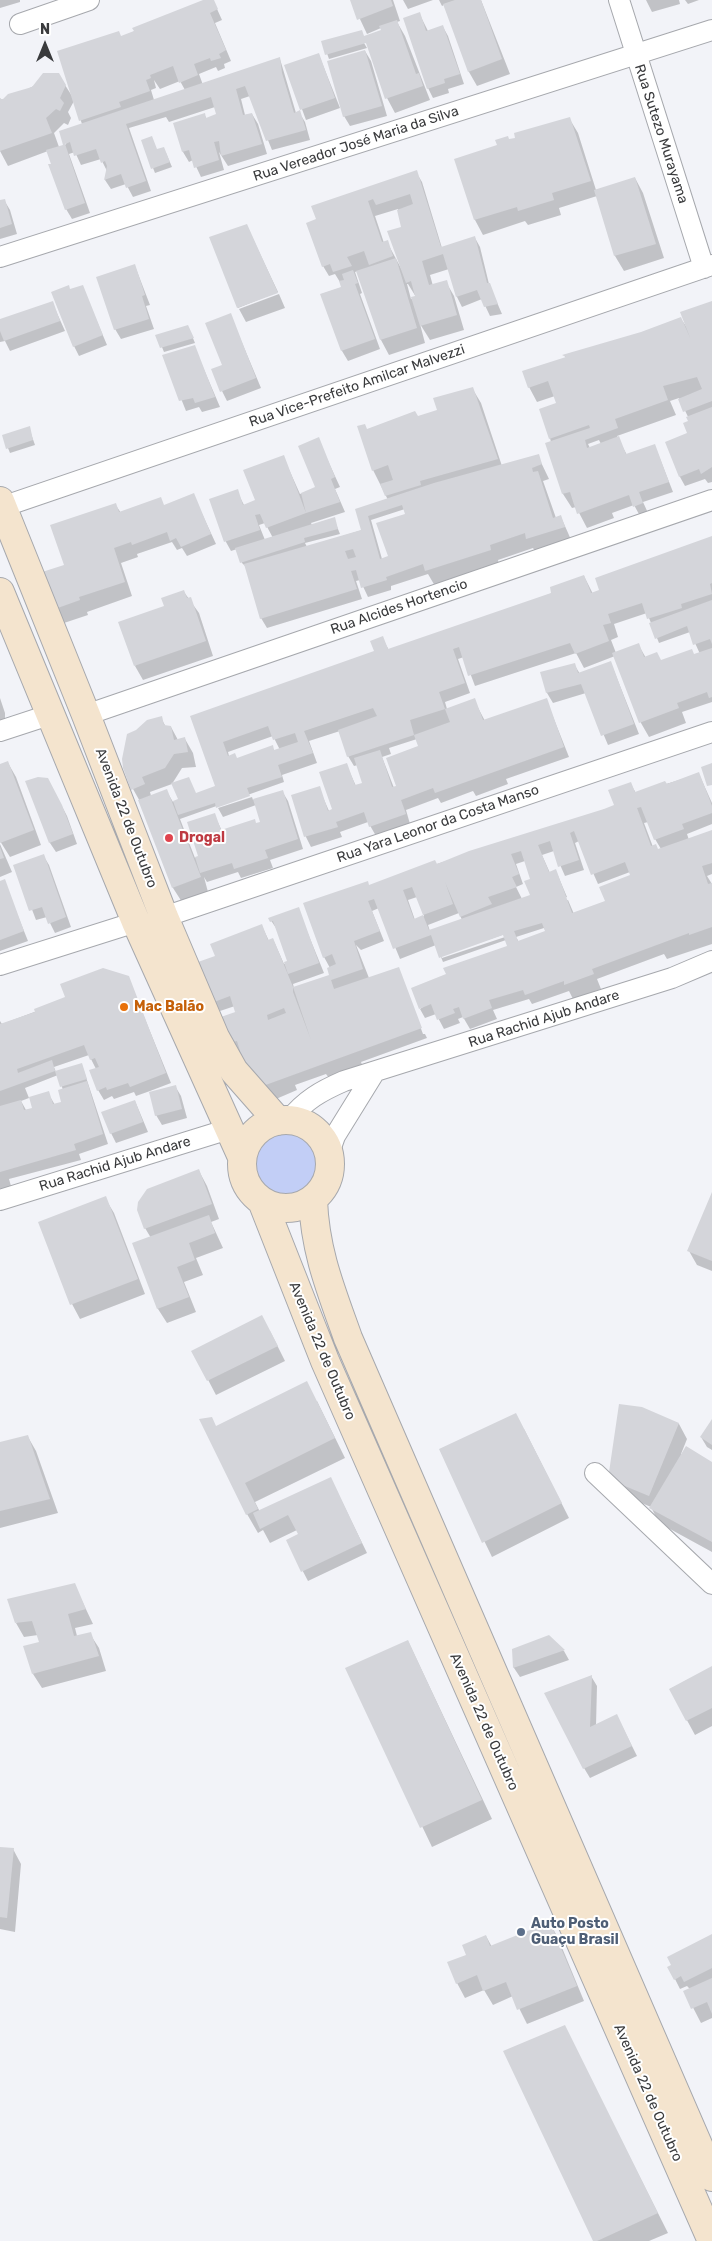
<!DOCTYPE html>
<html>
<head>
<meta charset="utf-8">
<style>
  body { margin:0 }
  #map { position:relative; width:712px; height:2241px; overflow:hidden; background:#f2f3f8; font-family:Rubik,sans-serif }
  canvas { display:block }
  .north { position:absolute; left:20px; top:20px; width:50px; height:50px; -webkit-text-stroke:4px #fff; paint-order:stroke; rotate:0deg; font-size:14px; font-weight:700; line-height:20px; text-align:center; color:#3a3b3d }
  .north::after { content:''; display:block; margin:auto; width:18px; height:22px; background:#3a3b3d; clip-path:polygon(50% 0,100% 100%,50% 72%,0 100%) }
</style>
</head>
<body>
<div id="map">
<canvas width="712" height="2241"></canvas>
<div class="north">N</div>
</div>
<script>
const ctx = document.querySelector('canvas').getContext('2d');
ctx.lineJoin = 'round';
function paint(path, color) { ctx.fillStyle = color; ctx.fill(path, 'evenodd'); }
function strokePath(path, color, width, dash) { ctx.strokeStyle = color; ctx.lineWidth = width; ctx.lineCap = dash ? 'butt' : 'round'; ctx.setLineDash(dash || []); ctx.stroke(path); }
function label(font, color, halo, rows, align = 'center') {
  ctx.font = font + ' Rubik,sans-serif'; ctx.lineWidth = 4; ctx.setLineDash([]); ctx.textBaseline = 'middle'; ctx.strokeStyle = halo; ctx.fillStyle = color; for (const [text, x, y, turn = 0] of rows) {
    ctx.save(); ctx.translate(x, y); ctx.rotate((+turn || 0) * Math.PI / 180); ctx.textAlign = isNaN(turn) ? turn : align; if (halo) ctx.strokeText(text, 0, 0); ctx.fillText(text, 0, 0); ctx.restore();
  }
}
paint(new Path2D(`
  M254 1167a33 33 0 1 1 66 0a33 33 0 1 1-66 0Z`), '#c2cef6');
paint(new Path2D(`
  M0,0H20V2L0,8Z
  M207,0H213L222,20L215,23L231,61L224,64L225,68L218,71L216,67L199,74L203,85L280,59L296,113L299,112L305,122L310,140L272,150L250,96L241,99L245,115L252,114L258,124L267,154L228,166L219,152L224,170L201,177L193,160L189,162L183,152L175,124L204,114L207,119L217,115L215,107L169,122L166,117L129,128L151,191L133,197L126,184L111,189L105,180L107,171L101,159L81,165L75,152L69,154L90,213L72,219L66,209L48,151L8,166L0,151V98L3,101L58,74L72,96L121,37ZM154,80L160,89L180,81L185,90L154,100L151,90L156,88ZM74,101L82,124L65,145L59,147L54,133L64,123L68,125L71,118L68,112Z
  M351,0H393L400,21L397,22L405,36L430,100L395,113L387,98L371,51L363,37L361,38L367,48L329,59L323,42L361,31L364,37L382,31L381,28L367,34Z
  M403,0H433L408,9Z
  M439,0H481L510,74L477,86L469,72L444,5L442,6Z
  M646,0H679L680,4L652,12Z
  M685,0H699L688,4Z
  M419,13L428,31L443,27L448,36L464,84L448,89L449,93L433,98L428,88Z
  M365,51L371,61L387,116L350,126L344,116Z
  M319,55L340,108L306,120L286,66Z
  M569,118L578,133L596,190L635,178L643,193L664,258L624,271L615,256L597,196L559,208L561,215L528,225L525,221L483,235L475,220L456,160L498,146Z
  M157,151L166,153L172,167L155,173L153,168Z
  M416,172L422,182L442,248L475,238L480,247L489,284L502,314L490,316L482,299L462,307L457,297L449,269L430,275L433,286L446,282L454,296L464,330L430,340L420,324L425,343L389,355L381,340L358,271L355,272L362,293L360,294L380,349L348,361L342,351L322,294L343,287L335,274L329,276L323,266L318,220L313,206ZM398,209L403,228L402,270L387,242L384,243L375,216ZM407,284H408L416,297L411,299Z
  M4,200L10,210L17,234L0,239V202Z
  M247,226L278,292L238,308L211,237Z
  M135,266L150,305L146,306L154,329L121,339L115,329Z
  M82,286L107,345L79,356L74,346L70,291Z
  M279,294L285,308L246,322L239,309Z
  M52,302L65,331L10,351L5,341L0,342V320Z
  M712,302V482L708,483L705,479L685,486L680,477L667,442L689,434L690,421L679,398L670,401L676,415L617,436L627,455L655,446L673,492L643,502L648,513L640,516L634,505L612,513L614,518L587,528L576,507L572,508L563,494L550,438L557,404L555,396L537,402L529,387L566,358L564,355L642,333L681,319L686,326ZM599,440L601,444L590,448L588,444Z
  M230,314L261,388L227,401L222,391Z
  M190,331L195,343L164,352L157,335Z
  M194,346L220,407L202,412L199,407L186,411L164,356Z
  M472,388L481,403L502,466L538,456L549,479L543,481L556,518L561,517L572,542L536,553L533,548L498,560L499,564L435,586L428,574L391,586V590L368,597L360,580L356,581L362,599L267,628L261,618L246,567L242,563L237,549L231,551L226,542L210,500L237,491L244,505L257,501L283,456L300,494L317,487L318,439L340,487L335,489L345,512L311,523L312,525L334,519L340,534L305,543L307,547L362,530L356,510L388,500L373,470L367,430L439,411ZM405,509L407,514L389,557L382,559L371,520ZM265,523L273,538L265,540L259,525Z
  M29,428L35,445L10,453L3,436Z
  M193,494L216,544L187,556L182,548L177,550L172,542L137,554L138,557L121,563L132,596L87,612L88,615L61,624L53,610L65,566L115,504L121,513L165,506Z
  M712,537V702L682,712L686,723L649,737L641,723L615,656L584,668L576,653L475,686L464,657L458,659L470,693L445,702L447,709L474,700L485,721L546,699L569,757L506,779L508,784L476,796L473,791L441,803L438,798L406,810L410,824L376,836L368,822L340,832L342,837L311,847L306,837L293,796L319,788L329,811L333,810L346,764L356,786L364,783L358,765L354,766L348,756L340,731L309,741L317,763L282,775L284,782L180,819L195,858L200,856L214,814L222,831L262,823L256,805L223,817L218,808L252,797L253,800L282,791L288,801L303,849L270,860L273,868L241,878L238,872L207,882L204,877L208,892L182,902L173,888L142,805L133,789L161,718L166,727H171L178,740L185,739L193,753L196,767L182,768L172,784L150,792L151,796L166,790L173,802L217,787L191,717L376,652L382,638L389,650L550,594L584,576L593,594ZM647,613L659,643L690,632L700,654L661,662L646,658L638,644L616,653L611,640L618,637L614,624ZM273,736L280,750L275,751L272,747L237,759L229,756L228,752ZM417,739L419,747L398,787L394,788L382,757L391,754L389,748Z
  M184,592L199,613L213,656L143,680L135,666L165,607Z
  M611,663L639,734L608,745L586,693L553,703L547,693L542,673L574,664L580,674Z
  M0,698L5,713V727L0,738Z
  M8,763L16,777L41,845L10,857L0,841V765Z
  M699,774L712,803V824L687,834L689,840L712,832V874L707,876L712,884V944L667,959L664,954L597,979L601,989L573,999L569,991L532,1004L529,999L493,1010L497,1019L470,1029L463,1017L458,1019L460,1023L444,1029L436,1014L425,1018L420,1009L509,947L506,940L443,962L436,945L400,959L379,908L372,911L384,941L361,950L356,945L369,978L398,968L423,1034H425L427,1038L361,1062L363,1067L329,1078L326,1074L295,1085L297,1090L269,1102L244,1056L238,1057L229,1043L238,1013L235,1006L220,1011L215,1002L216,957L262,926L269,941L273,939L284,964L289,962L278,931L270,919L298,909L324,973L293,984L294,988L330,976V968L324,957L369,886L615,806L630,783L636,793ZM648,822L655,839L661,849L658,850L653,847L644,823ZM579,841L598,884L630,872L632,882L607,902L574,914L568,900L537,911V908L567,897L556,871L550,873L542,855L554,851L565,876L584,870L575,843ZM525,861L532,880L533,903L522,899L516,887L523,884L516,864ZM417,897L424,916L415,920L408,900ZM459,913L462,920L430,931L428,925ZM544,928L546,932L519,942L516,937ZM505,934V937L442,958L441,956Z
  M53,789L67,816L77,844L56,852L50,843Z
  M0,844L12,872L0,877Z
  M43,855L49,865L71,927L55,933L47,917L36,920L15,865Z
  M4,881L28,941L0,951V882Z
  M128,977L171,1083L150,1091L151,1093L175,1086L181,1096L187,1118L162,1125L156,1115L150,1091L136,1096L134,1092L114,1099L112,1096L104,1100L98,1090L96,1069L89,1055L54,1067L56,1072L82,1065L108,1144L79,1154L81,1160L9,1179L11,1186L0,1189V1021L2,1024ZM58,1075L63,1090V1103L55,1105L48,1093L33,1109L26,1110L21,1101L29,1098L25,1088Z
  M135,1101L148,1132L116,1143L111,1133Z
  M199,1171L207,1186L219,1219L211,1222L223,1248L196,1258L203,1275L184,1282L196,1312L167,1323L158,1309L134,1244L151,1238L145,1228Z
  M712,1196V1271L697,1265L689,1251Z
  M105,1198L114,1213L145,1294L80,1319L72,1304Z
  M270,1331L285,1361L216,1395L193,1351Z
  M317,1401L345,1458L255,1502L260,1512L331,1479L367,1553L308,1581L287,1541L299,1535L297,1530L270,1543L263,1530L258,1533L247,1514L216,1427Z
  M642,1408L679,1424L687,1439L681,1454L712,1463V1552L659,1523L651,1507L618,1493Z
  M712,1421V1450L707,1447L701,1437Z
  M524,1429L569,1518L492,1557L440,1450Z
  M28,1437L36,1451L58,1513L0,1528V1443Z
  M74,1584L93,1624L75,1628L77,1636L90,1634L99,1648L106,1671L42,1688L33,1674L41,1643L38,1635L24,1637L16,1623Z
  M548,1636L564,1651L569,1660L520,1677L514,1668L513,1650Z
  M408,1641L492,1819L432,1847L347,1669Z
  M712,1667V1726L695,1735L670,1689Z
  M591,1676L597,1686L596,1726H622L637,1756L590,1778L584,1768Z
  M0,1848L13,1849L21,1864L15,1932L0,1929Z
  M550,1923L558,1938L584,2001L527,2024L513,1996L493,2005L484,1990L465,1998L457,1983L467,1955L486,1936L492,1947Z
  M712,1935V2018L701,2023L685,1992L690,1989L687,1986L680,1989L675,1979Z
  M564,2026L668,2233L649,2241H595Z`), '#0003');
paint(new Path2D(`
  M203,0H214L218,9L210,13L226,50L219,54L221,58L211,61L210,58L194,64L198,75L179,83L173,66L150,75L151,78L146,80L150,91L119,102L121,107L79,121L57,51L119,31L121,36L134,31L132,28Z
  M350,0H391L393,6L357,20Z
  M455,0H481L502,59L468,72L443,4Z
  M420,12L426,31L443,25L460,74L444,79L445,83L427,89L403,18Z
  M397,20L416,74L419,73L423,86L385,99L366,43L325,55L321,41L362,30L364,36L381,30L379,26Z
  M365,50L382,106L343,117L327,61Z
  M319,53L335,98L300,110L284,65Z
  M280,57L282,73L294,113L300,110L306,130L266,141L245,86L236,89L243,115L252,113L262,144L221,156L219,141L214,142L219,160L194,168L189,150L182,152L173,123L205,113L206,118L216,114L211,97L126,124L146,181L126,188L121,174L104,180L107,166L105,161L101,163L96,149L74,156L70,142L65,144L85,203L65,210L48,164H51L46,150L63,145L59,131Z
  M43,73H59L66,85L60,98L64,103L60,111L56,109L46,118L52,133L0,151V99H3L8,94L32,87Z
  M570,117L591,181L552,193L554,200L518,211L517,207L474,220L454,159L497,145L495,140L508,136L509,139L515,138L514,133Z
  M152,136L157,149L164,147L170,162L151,169L141,140Z
  M417,170L441,247L475,236L487,283H490L498,304L484,307L477,290L456,297L443,254L422,261L429,285L447,280L457,315L420,326L411,297L415,296L411,281L406,283L387,231L401,227L397,210L413,204L410,194L376,205L373,199L368,201L382,242L388,240L393,256L369,265L364,251L347,257L352,266L333,272L330,264L322,267L306,223L316,219L311,206Z
  M635,177L656,244L614,256L594,190Z
  M5,199L12,224L0,228V200Z
  M247,224L278,293L237,308L209,237Z
  M396,258L417,328L380,340L356,271Z
  M135,264L145,295L142,296L149,319L114,330L96,277Z
  M353,270L358,283L355,284L375,339L341,351L320,294L341,287L339,281L344,280L342,274Z
  M69,285L70,289L83,285L103,335L73,347L51,292Z
  M53,301L60,321L4,341L0,331V319Z
  M712,301V401L683,412L678,399L702,389L697,377L663,386L668,400L615,419L618,428L585,440L587,448L619,436L626,454L655,444L669,482L639,492L643,503L633,507L629,495L577,514L570,492L562,494L545,443L590,428L589,425L549,439L539,409L556,403L548,381L528,388L522,371L566,357L562,355L641,332L681,317L691,340L680,312Z
  M231,313L256,378L220,392L211,369L222,365L205,323Z
  M188,325L194,338L160,348L155,335Z
  M195,345L215,397L195,403L193,398L179,401L162,355Z
  M473,387L498,459L420,481L421,485L385,496L380,484L393,480L388,465L372,471L357,426L365,424L367,429L415,411L418,416L437,410L433,398Z
  M712,407V467L701,474L699,469L679,477L665,442L687,433L683,423L688,421L686,417Z
  M30,426L33,440L6,449L2,435Z
  M319,437L335,477L331,479L340,502L306,513L301,493L315,487L298,446Z
  M539,454L542,464L532,468L533,472L538,471L553,518L561,515L565,527L526,539L525,533L490,545L491,550L425,571L423,564L386,577L387,580L361,588L356,570L351,571L357,589L260,619L244,564L361,530L355,509L434,483ZM402,505L405,514L376,523L388,556L380,559L368,516ZM353,549L356,557L348,559L345,551Z
  M284,455L306,513L266,528L260,514L255,515L260,530L224,542L209,499L238,489L243,505L255,500L243,470Z
  M194,493L211,534L181,547L176,538L170,541L167,532L132,545L131,542L114,548L125,582L79,597L80,600L52,610L39,573L64,565L50,525L116,503L119,512L161,497L164,505Z
  M335,517L338,529L304,538L305,542L240,563L235,548Z
  M712,536V583L710,584L712,594L681,604L682,608L647,619L642,603L608,614L611,623L603,625L609,641L575,654L570,643L468,676L459,647L453,649L465,683L439,692L445,709L410,720L414,735L450,722L445,709L475,698L483,720L547,698L564,747L435,793L433,788L401,800L406,814L369,827L364,812L336,822L338,827L304,837L291,795L320,786L328,811L332,809L319,772L347,763L355,785L362,783L354,758L380,750L392,787L396,786L386,758L418,746L414,735L347,757L338,730L377,716L373,708L304,731L313,753L278,765L282,777L247,788L250,796L216,808L215,803L178,815L173,801L178,799L171,783L189,777L196,793L215,786L190,716L374,651L370,641L383,636L388,649L551,593L550,587L584,575L591,593L599,590L595,578ZM268,726L273,740L295,733L298,742L274,750L273,745L237,758L235,753L228,756L223,742Z
  M184,590L187,598L191,597L206,641L134,666L118,622L164,606L161,598Z
  M712,600V644L710,639L693,645L687,626L655,639L649,623Z
  M639,643L644,657L657,652L661,660L692,649L694,654L712,648V697L709,698L707,692L677,703L679,708L639,723L612,653Z
  M611,661L634,724L601,736L581,684L546,693L540,672L575,663L578,673Z
  M162,716L164,725L171,726L174,740L185,737L188,752L174,754L165,768L142,777L145,784L131,790L123,768L122,759L127,734L136,730L147,720Z
  M8,761L34,830L0,843V764Z
  M712,763V785L707,786L701,767Z
  M699,772L712,806V813L682,824L684,829L654,840L641,807L637,808L651,846L656,844L658,849L712,830V863L702,866L708,884L712,883V927L689,935V933L592,969L594,974L564,985V981L525,995L523,990L489,1000L492,1008L463,1019L459,1007L453,1009L455,1013L437,1020L431,1004L419,1009L411,988L446,974L443,968L507,946L503,935L439,958L431,935L393,949L374,899L368,901L380,931L354,941L363,969L331,980L334,989L399,967L422,1028L260,1087L249,1080L237,1041L228,1043L218,1018L241,1010L235,1012L230,996L214,1002L198,962L215,956L210,944L262,924L268,940L273,938L293,987L329,975L327,968L336,964L332,954L323,958L303,903L368,881L369,885L435,860L437,864L469,851L604,809L614,805L608,790L631,782L635,792L665,781L667,784ZM574,831L591,875L625,862L630,875L599,887L605,901L572,913L556,869L549,872L538,845L550,841L558,867L579,860L570,833ZM521,851L530,879L524,881L530,895L429,930L423,915L414,919L403,890L412,887L423,915L453,904L445,882L460,917L492,904L488,897L517,887L512,877L519,874L511,854ZM542,923L545,931L518,941L514,931ZM293,987L311,1040L293,992ZM284,1008L286,1013L268,1020L267,1015Z
  M38,777L48,778L62,805L73,834L49,843L25,781Z
  M167,789L201,877L172,888L138,800Z
  M283,790L298,839L265,850L268,858L234,869L232,863L200,873L195,857L198,856L187,822L215,813L221,830L255,819L256,823L260,822L253,799Z
  M0,847L4,858L0,859Z
  M44,854L66,917L48,924L42,907L29,911L13,865Z
  M5,879L24,931L0,940V881Z
  M299,907L319,963L288,974L284,962L287,961L273,921L270,922L268,918Z
  M103,968L129,976L166,1073L130,1087L128,1083L107,1090L106,1087L97,1091L89,1070L99,1067L95,1058L90,1060L84,1045L17,1069L18,1073L52,1060L55,1071L0,1091V1024L35,1012L34,1009L65,997L60,984Z
  M82,1063L87,1079L60,1087L55,1071Z
  M87,1081L103,1134L74,1144L76,1150L0,1172V1106L21,1100L24,1110L32,1108L29,1097L49,1091L53,1104L61,1102L58,1090Z
  M176,1085L182,1109L155,1116L149,1092Z
  M135,1100L143,1122L110,1134L101,1112Z
  M199,1169L212,1204L144,1229L137,1210L138,1202L147,1189Z
  M712,1192V1261L687,1251Z
  M106,1196L138,1279L70,1305L38,1222Z
  M209,1215L215,1233L189,1243L195,1260L177,1267L189,1297L157,1309L132,1243Z
  M262,1315L278,1346L207,1381L191,1351Z
  M307,1381L335,1438L245,1483L258,1509L246,1515L199,1419L212,1417L216,1426Z
  M619,1404L642,1407L679,1423L649,1496L608,1479Z
  M516,1413L562,1503L482,1543L439,1449Z
  M712,1419V1445L700,1437Z
  M28,1435L50,1499L0,1511V1442Z
  M686,1446L712,1462V1542L649,1508Z
  M331,1477L362,1543L301,1572L286,1540L298,1534L288,1515L260,1529L253,1513Z
  M75,1583L86,1609L68,1614L74,1636L91,1632L99,1656L32,1674L23,1646L39,1642L32,1621L15,1623L7,1599Z
  M549,1635L565,1650L513,1668L512,1649Z
  M408,1640L482,1800L420,1828L345,1668Z
  M712,1666V1708L686,1721L669,1689Z
  M592,1675L590,1727L617,1714L632,1746L583,1769L544,1693Z
  M0,1847L14,1848L7,1918L0,1917Z
  M550,1922L577,1986L517,2010L506,1982L483,1991L477,1975L456,1984L447,1962L466,1955L462,1945L486,1935L490,1946Z
  M712,1934V1968L684,1982L681,1976L674,1980L667,1967L671,1965L667,1957Z
  M712,1978V2014L707,2002L691,2009L683,1991Z
  M565,2025L658,2213L597,2241H593L503,2051Z`), '#d4d5da');
const street = new Path2D(`
  M619,0L704,268
  M20,24L89,0
  M0,257L712,30
  M2,507L712,265
  M86,715L712,500
  M0,731L52,714
  M164,917L712,732
  M0,965L136,922
  M289,1120C305,1100 321,1091 344,1081L672,978L712,961
  M329,1153L335,1136L374,1073
  M0,1200L229,1129
  M595,1473L712,1584`);
const secondary = new Path2D(`
  M0,501L86,715L164,917L215,1037L234,1071L278,1121
  M0,592L136,922L242,1157
  M242 1164a44 44 0 1 1 88 0a44 44 0 1 1-88 0Z
  M313,1200C315,1252 331,1290 348,1338L712,2177
  M262,1201L325,1361L712,2241`);
strokePath(street, '#a6a8ad', 22);
strokePath(secondary, '#a6a8ad', 30);
strokePath(street, '#fff', 20);
strokePath(secondary, '#f4e4ce', 28);
for (const [x, y, r, color] of [
  [169,838,5,"#e0444e"],
  [124,1007,5,"#e8710a"],
  [521,1932,5,"#5c6f8a"]
]) { const dot = new Path2D(); dot.arc(x, y, r, 0, 2 * Math.PI); ctx.fillStyle = color; ctx.fill(dot); strokePath(dot, '#fff', 2); }
label('14px', '#3a3b3d', '#fff', [
  ["Rua Sutezo Murayama",661,134,72],
  ["Rua Vereador José Maria da Silva",356,144,-18],
  ["Rua Vice-Prefeito Amilcar Malvezzi",357,386,-19],
  ["Rua Alcides Hortencio",399,607,-19],
  ["Avenida 22 de Outubro",126,818,69],
  ["Rua Yara Leonor da Costa Manso",438,824,-19],
  ["Rua Rachid Ajub Andare",544,1019,-18],
  ["Rua Rachid Ajub Andare",115,1164,-17],
  ["Avenida 22 de Outubro",322,1351,67],
  ["Avenida 22 de Outubro",484,1722,66],
  ["Avenida 22 de Outubro",648,2093,66]
]);
label('bold 14px', '#be3a42', '#fff', [
  ["Drogal",179,838]
], 'left');
label('bold 14px', '#c56008', '#fff', [
  ["Mac Balão",134,1007]
], 'left');
label('bold 14px', '#4e5e75', '#fff', [
  ["Auto Posto",531,1924],
  ["Guaçu Brasil",531,1940]
], 'left');
</script>
</body>
</html>
